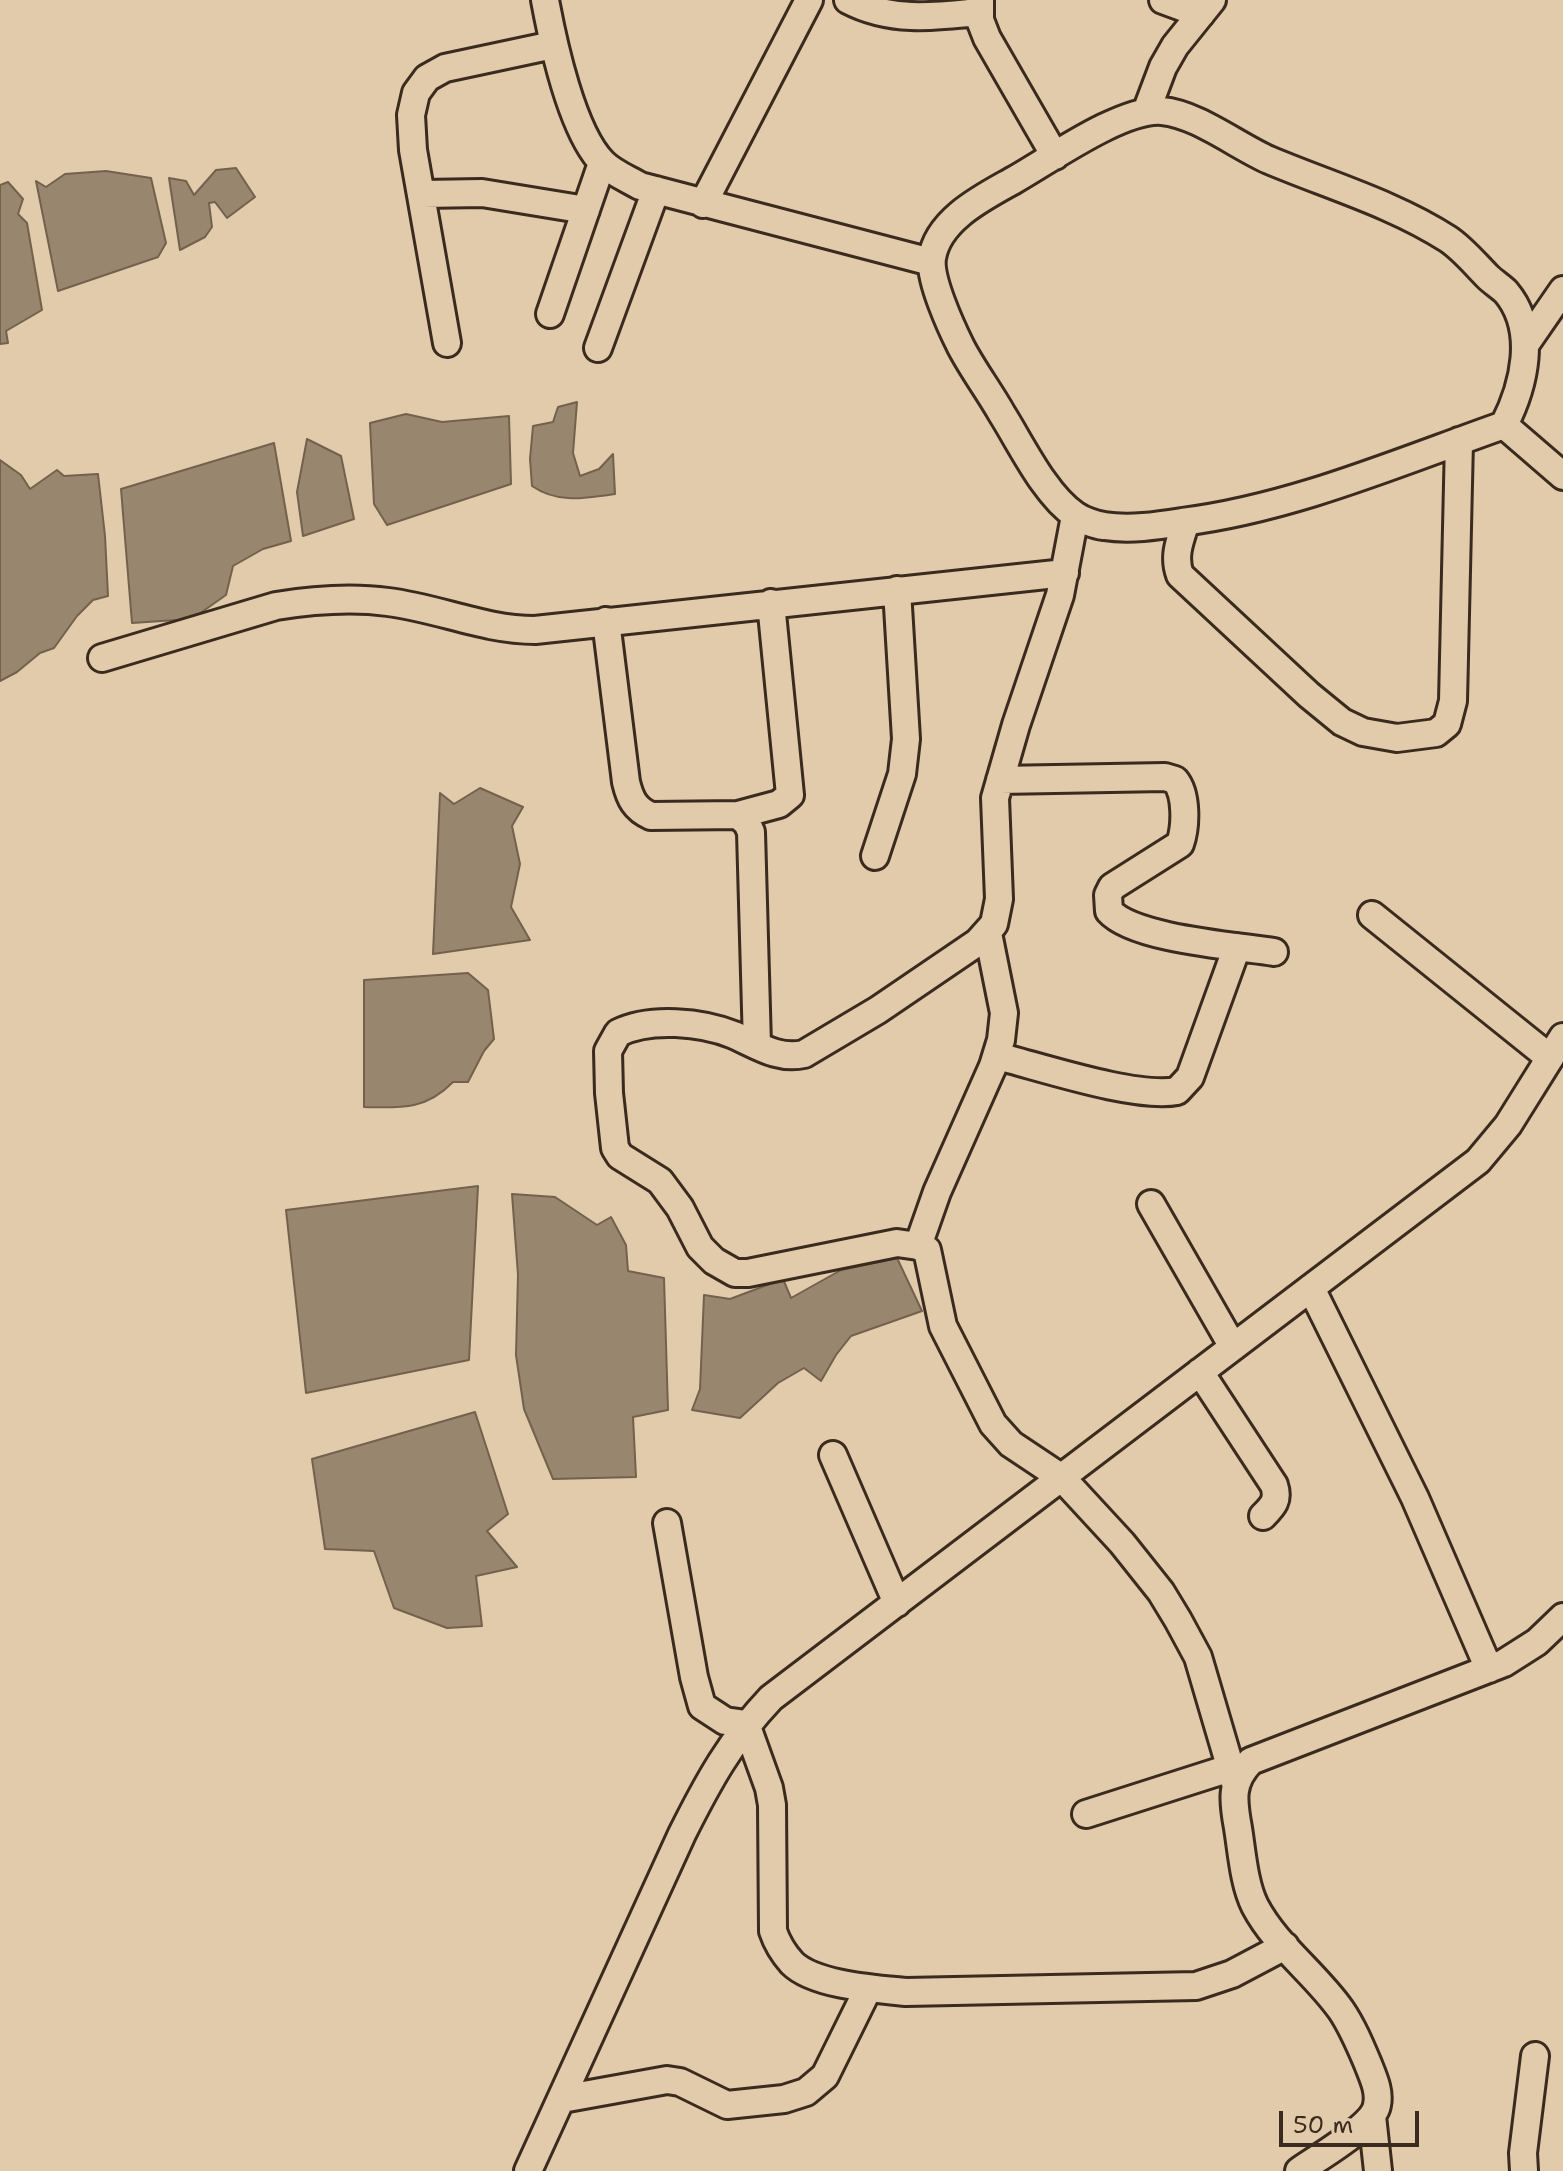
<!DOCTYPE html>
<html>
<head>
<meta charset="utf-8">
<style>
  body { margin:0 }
  #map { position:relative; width:1563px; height:2171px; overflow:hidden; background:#e1cbab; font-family:"Shantell Sans",sans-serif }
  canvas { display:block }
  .scale { position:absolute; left:1279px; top:2111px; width:140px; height:36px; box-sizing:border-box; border:4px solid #3b2a1e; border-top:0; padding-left:10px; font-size:24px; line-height:28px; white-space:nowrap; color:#3b2a1e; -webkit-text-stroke:6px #e1cbab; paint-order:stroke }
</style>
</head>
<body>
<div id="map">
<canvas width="1563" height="2171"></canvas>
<div class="scale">50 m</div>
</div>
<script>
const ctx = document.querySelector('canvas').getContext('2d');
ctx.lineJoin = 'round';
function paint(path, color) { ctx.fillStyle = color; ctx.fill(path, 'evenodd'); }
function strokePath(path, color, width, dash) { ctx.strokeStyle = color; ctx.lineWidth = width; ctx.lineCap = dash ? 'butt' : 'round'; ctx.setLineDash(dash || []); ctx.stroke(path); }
const water = new Path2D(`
  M236,168L255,197L227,218L215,202L209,203L212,227L205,237L180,250L169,178L186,181L194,195L216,170Z
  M106,171L151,178L166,243L158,257L58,291L36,181L46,187L65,174Z
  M8,182L23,199L18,214L27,223L42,310L6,331L8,343L0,344V185Z
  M577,402L573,453L580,476L599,469L613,454L615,494C585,498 558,504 532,486L530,459L533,426L553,422L558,407Z
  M406,414L442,422L509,416L511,484L387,525L374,504L370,423Z
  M307,439L341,456L354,519L303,536L297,492Z
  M274,443L291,541L263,549L233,566L226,595L192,619L132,623L121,489Z
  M0,460L21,475L30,489L57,470L64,476L98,474L105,536L108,596L93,600L77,616L54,648L40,653L17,672L0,681Z
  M480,788L523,807L512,826L520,864L511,907L530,940L433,954L440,793L454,804Z
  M468,973L488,990L494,1039L484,1051L468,1082H453C426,1110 401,1108 364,1107V980Z
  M478,1186L469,1360L306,1393L286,1210Z
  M512,1194L555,1197L597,1225L611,1217L626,1245L628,1271L664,1278L668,1410L633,1417L636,1477L553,1479L524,1409L516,1355L518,1275Z
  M897,1258L922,1311L851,1336L836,1355L821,1381L804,1368L778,1383L740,1418L692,1410L700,1389L704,1295L730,1299L783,1279L791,1298L841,1270Z
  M475,1412L508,1514L487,1531L517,1567L476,1576L482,1626L447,1628L394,1608L374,1551L325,1549L312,1459Z`);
paint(water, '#99866e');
strokePath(water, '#73614e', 2);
const minor = new Path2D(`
  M545,0C553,43 572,132 603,163C613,173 628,179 640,186L931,262
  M848,0C890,22 933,17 979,12
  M980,0V20L987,38L1055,156
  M1163,0L1201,14
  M1146,112L1163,67L1175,46L1212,0
  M423,194L482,193L586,210
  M703,204L809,0
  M550,314L602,163
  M447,343L413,150L411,115L416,93L427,78L445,68L553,45
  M1525,345L1563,290
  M598,348L656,190
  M1504,425C1524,386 1538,330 1506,292C1501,287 1493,282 1488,277C1475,264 1463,249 1448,239C1394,204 1328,185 1269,160C1237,146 1197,114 1162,111C1122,108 1051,159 1014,180C984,197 938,219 932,258C929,279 951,327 961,347C973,370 989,391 1002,414C1021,444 1045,495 1075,515C1082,520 1095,525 1104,526C1129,530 1157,526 1182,522C1293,508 1399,462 1504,425L1563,476
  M1075,516L1060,595L1016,725L995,798L999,899L994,924L978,942L878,1010L804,1054C778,1060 757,1045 734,1035C702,1022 650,1017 618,1033L608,1051L609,1093L615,1148L620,1156L660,1181L680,1208L700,1247L714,1261L735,1273H748L897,1243L918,1246L927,1250L943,1326L993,1424L1011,1444L1062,1478L1122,1543L1161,1592L1178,1620L1198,1657L1235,1783
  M1186,522C1180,540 1173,556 1180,575L1309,695L1342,722L1363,732L1397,738L1436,733L1447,724L1453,701L1459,441
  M606,621L626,782C630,799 635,809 651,816L738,815L747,823L751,832L757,1045
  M102,658L276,606C313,600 351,597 388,602C438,608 484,630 535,630L1065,573
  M1000,780L1165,777L1175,780C1187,794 1186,827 1180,844L1112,887L1108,895L1109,911C1134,939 1236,946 1274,952
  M738,815L779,804L790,795L771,603
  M875,856L902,774L906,739L897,590
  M1372,915L1550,1058
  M997,1056C1041,1067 1136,1099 1177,1091L1190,1077L1237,947
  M1151,1204L1233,1347
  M918,1246L937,1192L993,1066L1001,1040L1004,1013L988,933
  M1311,1288L1415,1498L1489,1669
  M1200,1372L1274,1485C1279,1500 1273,1506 1263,1516
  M833,1455L897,1603
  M667,1523L694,1677L702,1706L725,1721L746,1724L769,1788L772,1805L773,1931C777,1943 783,1953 792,1963C814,1985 875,1989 906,1992L1196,1986L1232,1974L1285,1946
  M1086,1814L1230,1768
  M562,2099L667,2080L680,2082L727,2105L784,2099L806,2092L825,2076L868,1989
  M1372,2116L1378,2171
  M528,2171L682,1834C708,1782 731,1740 771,1698L1478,1161L1508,1125L1563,1037
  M1299,2171C1317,2158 1374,2126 1377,2105C1380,2091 1373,2077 1368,2064C1360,2045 1352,2026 1341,2010C1315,1973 1276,1946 1255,1906C1244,1884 1242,1853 1238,1828C1233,1801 1230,1782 1251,1761L1504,1663L1537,1642L1563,1617
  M1524,2171L1523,2153L1535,2056`);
strokePath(minor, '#3b2a1e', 32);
strokePath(minor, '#e1cbab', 26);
</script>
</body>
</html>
